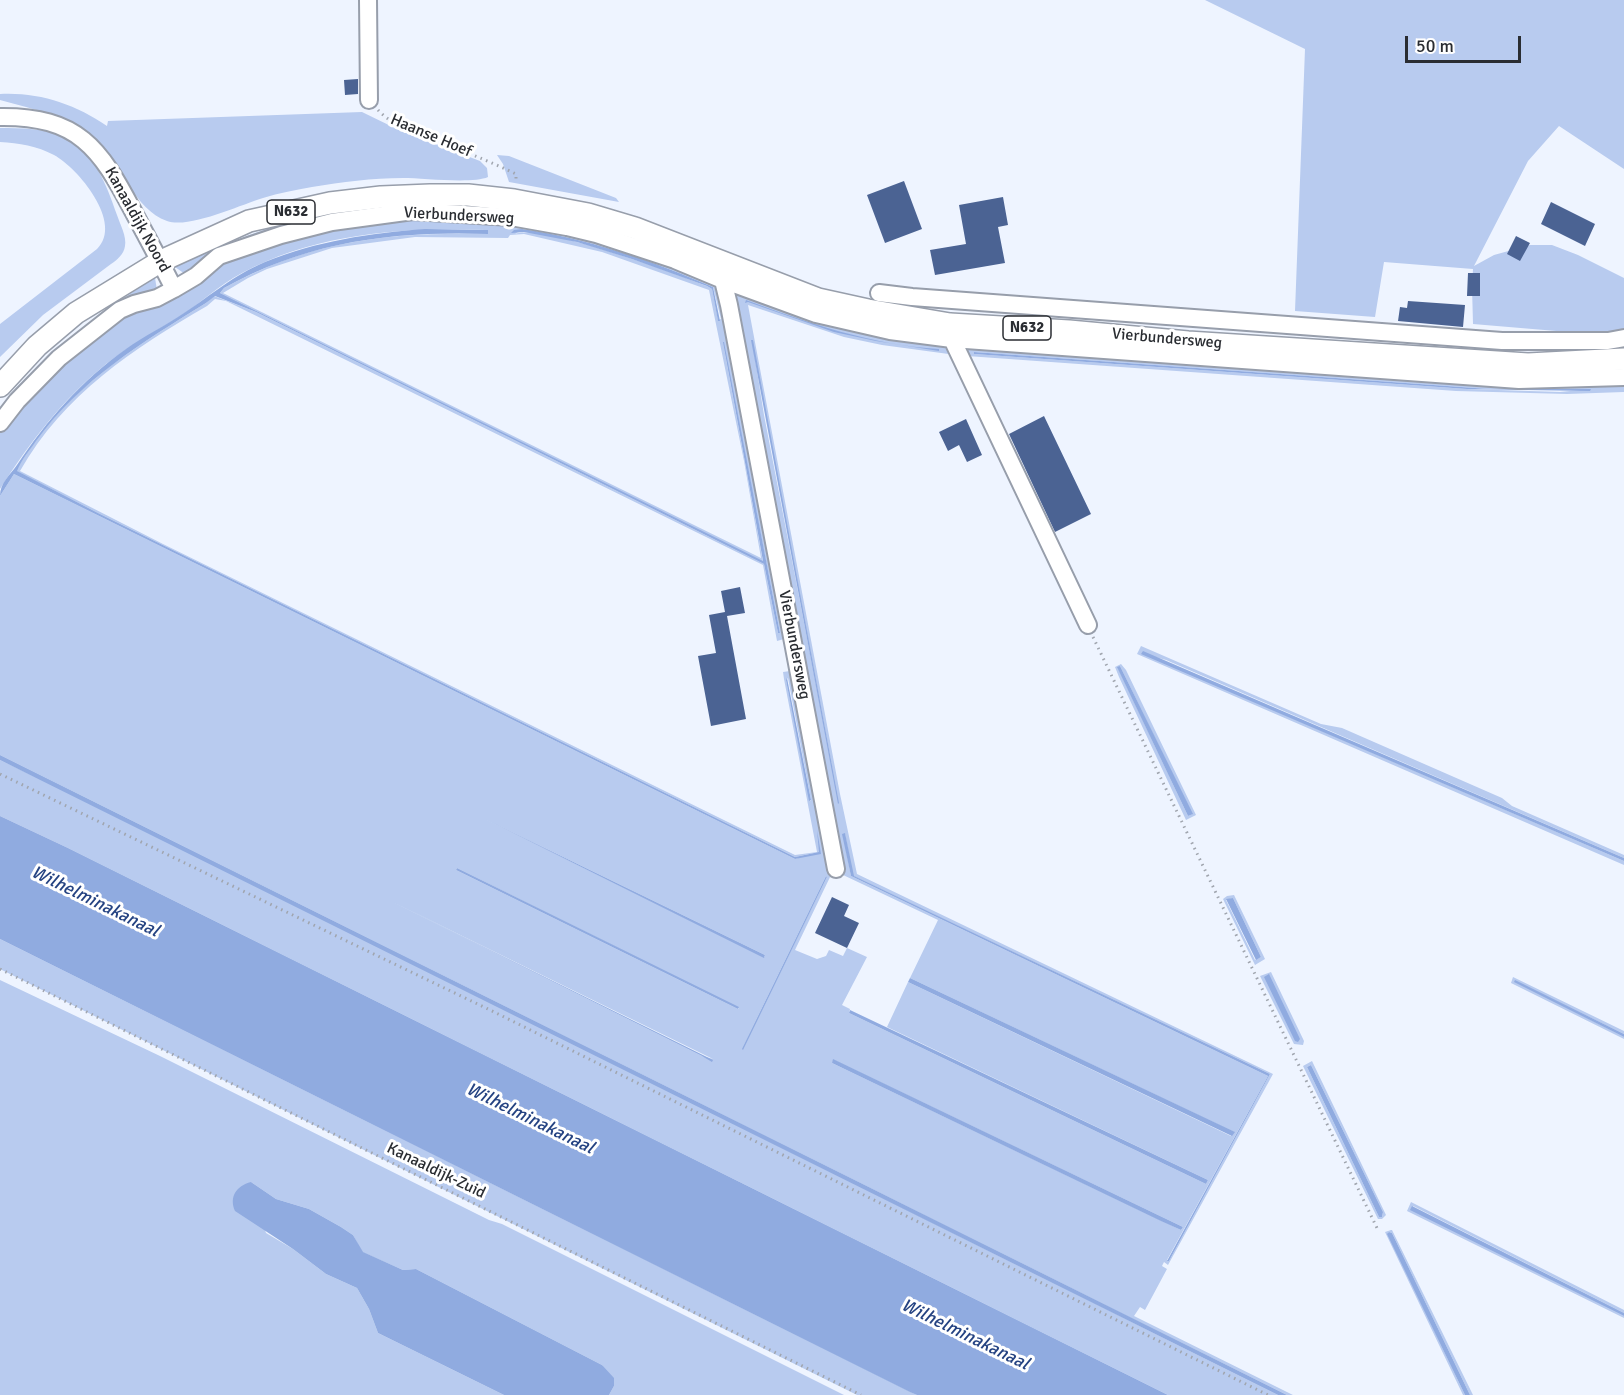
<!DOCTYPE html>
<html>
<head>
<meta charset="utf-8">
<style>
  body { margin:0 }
  #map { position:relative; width:1624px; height:1395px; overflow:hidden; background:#eef4ff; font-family:Signika,sans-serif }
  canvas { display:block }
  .scale { position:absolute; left:1405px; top:36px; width:116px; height:27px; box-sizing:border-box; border:3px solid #2a2d32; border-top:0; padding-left:8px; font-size:18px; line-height:21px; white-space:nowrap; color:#2a2d32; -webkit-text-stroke:4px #fff; paint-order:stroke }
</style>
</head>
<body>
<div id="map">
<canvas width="1624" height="1395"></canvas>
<div class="scale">50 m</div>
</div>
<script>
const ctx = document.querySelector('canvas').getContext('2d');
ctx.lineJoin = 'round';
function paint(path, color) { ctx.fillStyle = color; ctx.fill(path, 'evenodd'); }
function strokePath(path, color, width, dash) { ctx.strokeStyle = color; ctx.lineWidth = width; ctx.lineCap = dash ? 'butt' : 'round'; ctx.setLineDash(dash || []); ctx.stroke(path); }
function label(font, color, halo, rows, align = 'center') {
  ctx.font = font + ' Signika,sans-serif'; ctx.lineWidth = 6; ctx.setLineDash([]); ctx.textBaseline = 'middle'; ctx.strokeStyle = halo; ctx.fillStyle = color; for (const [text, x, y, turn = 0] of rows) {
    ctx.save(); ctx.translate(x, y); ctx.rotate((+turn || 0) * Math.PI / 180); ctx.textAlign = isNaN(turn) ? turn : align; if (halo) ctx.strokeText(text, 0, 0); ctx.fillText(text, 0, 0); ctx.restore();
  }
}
paint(new Path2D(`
  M1205,0H1624V169L1559,126L1528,161L1474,266L1494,255L1530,245H1552L1578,255L1624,278V331L1604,335L1473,324L1472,287L1473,269L1384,262L1375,317L1295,311L1305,49Z
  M0,94C39,92 75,104 107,126L108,121L362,112L399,130L480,161L487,168L488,177C473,184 422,178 403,178C372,178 342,182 312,187C296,190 279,193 263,198C240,205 189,229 167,221C134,209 122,166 99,143C73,118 34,109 0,100Z
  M0,128C21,128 45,128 64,137C95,152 106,184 117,215C120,224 127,237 125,246C124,254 117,260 111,264L43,315L0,357V324L97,249C124,223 78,168 54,155C37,146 19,143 0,142Z
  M497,155L509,156L616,198L619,202L509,182L503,164Z
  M386,210L185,274L175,267C228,242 285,218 344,211C357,209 372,210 386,210Z
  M438,217L559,230L722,283L788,632L784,639L777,641L763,565L226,301L215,299L207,306C133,349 64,394 20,471L163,544L795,855L817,852L784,679L783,672L790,671L797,675L834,874L831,875L795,950L817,959L826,956L829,950L843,956L847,948L867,957L842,1005L850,1009L849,1013L1206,1184L1208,1180L887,1027L908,982L1231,1136L1234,1132L910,978L938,920L841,874L730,287L948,343L956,355L882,345L844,337L748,305L840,794L857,874L1273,1074L1168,1265L1164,1262L1162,1266L1167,1269L1145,1310L1140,1307L1134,1316L1293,1395H1287L1204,1354L0,755V496L14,474L795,859L819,852L795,857L98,513L16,471C21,460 30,450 36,440C81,379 143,342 206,303L214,296L256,312L764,564L778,633H780L723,342L763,562L220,293L224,288C311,240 390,232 487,234V230C405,227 317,233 242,273C219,285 201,303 179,317C154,332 129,346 106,364C63,399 30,442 0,489V428L19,405L104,328L213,266L326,228ZM522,229C587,238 653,261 713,287L721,319L718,320L712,289L707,286C676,274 541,223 515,234ZM524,234L602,252L709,290L744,461L761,558L223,293L248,278L267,269L332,248L415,237L508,238L510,235ZM752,340L839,804L764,415ZM788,678L811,800L810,801L786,680ZM485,819L765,955V956L764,957ZM843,834H845L853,876L1270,1074L1169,1261L1167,1260L1268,1076L851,876ZM457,868L739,1008L738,1009L456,870ZM826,876L827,877L742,1049ZM393,902L713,1059L702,1056ZM834,1060L1183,1227L1181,1230L832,1063Z
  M155,278L157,290L149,297L0,414V408C45,356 96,314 155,278Z
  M965,344L1624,381V392L1567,394L1456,391L967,356ZM974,352L1489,389H1590L1560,392L1467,389L974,354Z
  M1141,646L1321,724L1342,728L1502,798L1512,806L1624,855V858L1166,660L1141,653L1624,861V865L1137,654Z
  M1121,664L1126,670L1196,815L1186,820L1119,677L1115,667ZM1120,666L1192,814L1188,816L1118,668Z
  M0,760L90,803L1278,1395H1168L68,848L0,816Z
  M1234,895L1265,959L1255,965L1223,899L1227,896ZM1233,898L1261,957L1255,960L1226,900Z
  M0,939L917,1395H857L0,969Z
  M1271,972L1304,1041L1303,1045L1294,1044L1260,976Z
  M1513,977L1624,1031V1034L1515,981L1624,1037V1039L1511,983Z
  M0,980L160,1056L489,1220L502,1224L844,1395H609L614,1386L602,1365L416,1269L403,1270L362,1252L353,1235L341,1227L309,1209L276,1199L251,1182L266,1233L293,1249L326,1274L357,1288L369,1309L378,1333L504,1395H0Z
  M1312,1061L1386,1215L1382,1219H1378L1303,1066ZM1311,1065L1383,1212L1382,1217H1379L1307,1067Z
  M1411,1202L1624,1310V1313L1417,1208L1413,1206L1411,1209L1624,1316V1318L1407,1211Z
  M1391,1230H1392L1473,1395H1470L1392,1233L1389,1232L1388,1234L1465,1395H1463L1385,1232Z`), '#b8cbef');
paint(new Path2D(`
  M425,229L488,230V234C393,231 309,241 224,288L220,293L763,561L723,342H724L780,633H778L764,564L256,312L215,296L206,303C143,342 81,379 36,441C30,450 21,460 17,471L98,513L795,857L819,852L817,830L821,854L795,859L14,474L0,496C0,483 10,475 17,465C47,420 81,381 126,349C144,336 165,326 184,313C213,294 232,276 265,262C317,241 370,233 425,229Z
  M522,229C587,238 653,261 713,287L720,321H718L712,289L707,286L632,259L577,242L524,232L511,233L514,230Z
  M746,300C808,323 872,345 939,349V351L876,341L834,332L748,302L745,303Z
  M751,340H753L839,803L838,804Z
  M974,352L1489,389H1591L1590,391L1467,389L974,354Z
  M1143,651L1624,858V861L1141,654Z
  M1120,666L1193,814L1188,816L1117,667Z
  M787,678L811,800L809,801L786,680Z
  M0,755L1287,1395H1278L0,760Z
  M0,816L68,848L1168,1395H917L910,1392L0,939Z
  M485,819L765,955L764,958Z
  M845,833L854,876L1270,1074L1169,1261H1167L1268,1076L851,876L842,834Z
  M457,868L739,1007L738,1009L456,870Z
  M826,876L827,877L743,1050L742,1049Z
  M1233,898L1261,957L1256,960L1226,899Z
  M393,902L713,1060L712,1062L702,1056Z
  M1269,974L1300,1039L1298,1042L1295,1041L1264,977Z
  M910,978L1235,1132L1232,1136L908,982Z
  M1515,980L1624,1034V1037L1514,982Z
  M850,1010L1208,1180L1206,1184L849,1013Z
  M833,1059L1183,1227L1181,1230L1161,1221L832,1063Z
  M1311,1065L1383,1212L1382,1217H1379L1307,1067Z
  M251,1182L276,1199L309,1209L341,1227L353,1235L363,1252L403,1270L416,1269L602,1365L614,1378V1386L609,1395H504L378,1333L369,1309L357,1288L326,1274L293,1249L235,1211C229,1197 236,1186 251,1182Z
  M1412,1206L1624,1313V1316L1410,1210Z
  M1389,1232L1392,1233L1470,1395H1465L1387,1234Z`), '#90abe0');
paint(new Path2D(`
  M358,79V94L345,95L344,80Z
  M904,181L922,229L885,243L867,195Z
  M1003,197L1008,225L998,227L1005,263L935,275L930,250L966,244L959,205Z
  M1551,202L1595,224L1585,246L1541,224Z
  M1516,236L1530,243L1520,261L1507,254Z
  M1468,273H1480V296H1467Z
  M1408,301L1465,305L1463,327L1398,321L1400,307L1407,308Z
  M1044,416L1091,514L1055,532L1009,434Z
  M966,419L982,455L967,462L959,445L948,451L939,432Z
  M740,587L745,613L727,616L746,719L711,726L698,656L716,653L709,615L725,612L721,591Z
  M832,897L849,905L844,916L859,923L847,948L815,933Z`), '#4b6393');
const minor = new Path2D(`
  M368,0L369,100
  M0,117C78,116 100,148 133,211C147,237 161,263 174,289
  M721,272L729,305L836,869
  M879,293L912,297L1502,341H1608L1624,338
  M951,330L952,339L1088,625
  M0,423L17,401L59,358L120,310L134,304L157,298L174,289L196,276L219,256L281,235L332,222L413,211L511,217L567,227L596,234L675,260L723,280L816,314L890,331L952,339L1519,380L1624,377`);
const major = new Path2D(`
  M0,386L37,346L76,313L161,261L249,221L330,203L381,197L430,195H468L514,200L588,214L635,228L818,299L868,310L950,324L1069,331L1188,342L1528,364L1624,359`);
strokePath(minor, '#979eab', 20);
strokePath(major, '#979eab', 24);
strokePath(new Path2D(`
  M378,110C394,128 430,138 452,147C474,155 495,164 516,174V182
  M1093,637L1377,1228
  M0,774L490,1010L1268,1395
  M0,969L861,1395`), '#a0a5ae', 3, [1.5, 4.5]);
strokePath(minor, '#fff', 16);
strokePath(major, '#fff', 21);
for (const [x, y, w] of [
  [291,212,48],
  [1027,328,48]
]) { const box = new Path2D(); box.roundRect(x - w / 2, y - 12, w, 24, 4.5); ctx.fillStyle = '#fff'; ctx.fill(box); strokePath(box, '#2a2d32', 1.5); }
label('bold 15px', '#2a2d32', null, [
  ["N632",291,212],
  ["N632",1027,328]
]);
label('16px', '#2a2d32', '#fff', [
  ["Haanse Hoef",431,136,23],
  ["Vierbundersweg",459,216,3],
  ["Kanaaldijk Noord",137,220,61],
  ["Vierbundersweg",1167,339,5],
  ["Vierbundersweg",794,645,79],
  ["Kanaaldijk-Zuid",436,1171,26]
]);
label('italic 18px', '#254382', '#fff', [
  ["Wilhelminakanaal",95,902,26],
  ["Wilhelminakanaal",530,1119,26],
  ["Wilhelminakanaal",965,1335,26]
]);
</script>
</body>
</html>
